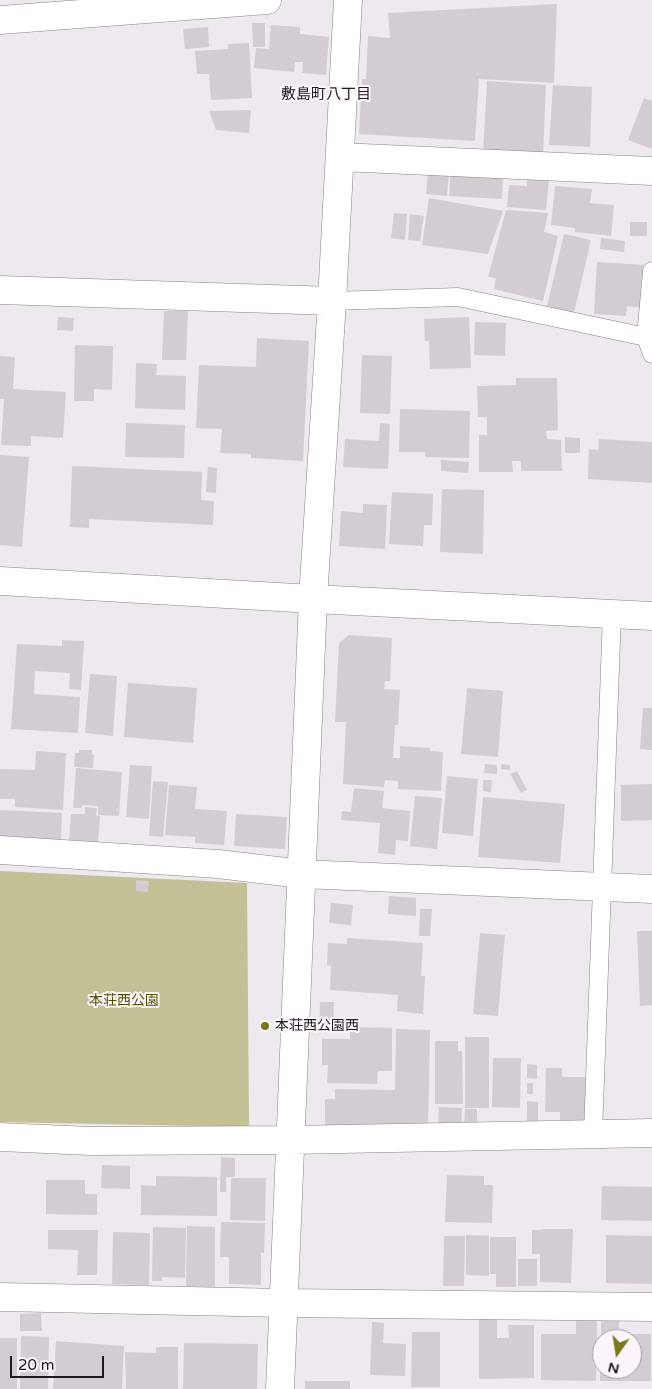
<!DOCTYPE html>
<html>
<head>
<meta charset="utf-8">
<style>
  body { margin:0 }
  #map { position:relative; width:652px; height:1389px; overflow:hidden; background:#eee8ef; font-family:"Varela Round",sans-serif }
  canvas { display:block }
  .north { position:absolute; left:592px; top:1329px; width:50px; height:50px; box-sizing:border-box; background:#fcf6fc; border:1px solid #a39ea3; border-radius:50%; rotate:193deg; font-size:14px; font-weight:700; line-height:20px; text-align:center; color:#1d1b1d }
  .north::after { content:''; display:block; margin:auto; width:18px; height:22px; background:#7d771c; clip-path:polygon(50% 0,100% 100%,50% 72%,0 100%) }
  .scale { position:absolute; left:10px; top:1356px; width:94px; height:22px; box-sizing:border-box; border:2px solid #1d1b1d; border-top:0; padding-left:6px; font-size:15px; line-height:18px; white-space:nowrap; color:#1d1b1d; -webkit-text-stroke:4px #fcf6fc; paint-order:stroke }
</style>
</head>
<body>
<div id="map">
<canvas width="652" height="1389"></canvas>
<div class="north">N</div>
<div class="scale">20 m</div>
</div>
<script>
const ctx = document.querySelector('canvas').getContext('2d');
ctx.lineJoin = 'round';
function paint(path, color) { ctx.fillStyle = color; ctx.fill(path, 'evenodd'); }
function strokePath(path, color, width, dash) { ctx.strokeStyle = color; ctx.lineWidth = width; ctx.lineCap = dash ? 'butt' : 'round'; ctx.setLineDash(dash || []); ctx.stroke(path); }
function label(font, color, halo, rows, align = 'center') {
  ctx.font = font + ' "Varela Round","Noto Sans JP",sans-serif'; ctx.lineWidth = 4; ctx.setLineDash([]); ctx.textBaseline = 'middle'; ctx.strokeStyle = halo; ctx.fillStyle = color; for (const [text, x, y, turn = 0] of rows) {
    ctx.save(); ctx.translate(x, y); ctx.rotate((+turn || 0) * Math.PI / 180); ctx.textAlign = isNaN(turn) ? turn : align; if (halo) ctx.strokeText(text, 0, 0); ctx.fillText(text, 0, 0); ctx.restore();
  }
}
paint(new Path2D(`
  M0,871L247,883L249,1127L0,1122Z`), '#c2c094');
paint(new Path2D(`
  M557,4L554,83L479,79L475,141L359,134L362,79H366L368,36L390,38L388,13Z
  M252,23H265V47H253Z
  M271,25L300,27V34L329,37L326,75L302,73L303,62H295L294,72L254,68L256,48L269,49Z
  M208,27L209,47L185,49L183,29Z
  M249,43L252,98L211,100L209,74H197L195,51L228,49V44Z
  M487,81L546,85L543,155L483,152Z
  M553,85L592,87L590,147L549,145Z
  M644,98L652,101V149L628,140Z
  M251,110L249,133L216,130L209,111Z
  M428,172L449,174L447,196L426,194Z
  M451,172L503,176L502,199L449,196Z
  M527,178L549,180L546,210L507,207L509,185L527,186Z
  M555,186L592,189L590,203L614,205L611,236L575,232V228L551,225Z
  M429,198L503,211L488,254L422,245Z
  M506,210L548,213L544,232L558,236L543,301L494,289L496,278L488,277Z
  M394,213L407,214L405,240L391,238Z
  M410,214L424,216L420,241L408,240Z
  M630,222H647V236H630Z
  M564,234L591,240L574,313L547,306Z
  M601,238L625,241L624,252L600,249Z
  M597,262L645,265L644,308L627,306L626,316L594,314Z
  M164,311H188L186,360H162Z
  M58,317L74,318L73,331L57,330Z
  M469,317L471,368L430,369L429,341H425L424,319Z
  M475,322L506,323L505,356L474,355Z
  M257,338L309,341L303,461L251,458V454L220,453L222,429L196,428L199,365L256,367Z
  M75,345L113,346L112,390L94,389V401H74Z
  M362,355L392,356L390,414L360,413Z
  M0,356L15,357L13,389L66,392L63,438L31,436V446L1,445L4,399H0Z
  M136,363L157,364L156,375L186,376L185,410L135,408Z
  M516,378H557L558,430L546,431L547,439L561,440L562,471H521V461H512L513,472H479V435H487V417H478L477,386L516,385Z
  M400,409L470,411L469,458L425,457V452H399Z
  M126,423L185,425L184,458L125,457Z
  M380,423L390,424L388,469L343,467L345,439L379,441Z
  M565,437L580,438V453H565Z
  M599,439L652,442V483L588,479L589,449L598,450Z
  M0,455L29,457L22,547L0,545Z
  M441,460L469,462L468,473L441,471Z
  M72,466L202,472L201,500L214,501L213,525L89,519V528L70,527Z
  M208,467L217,468L216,493L206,492Z
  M442,489L484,490L483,554L440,552Z
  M392,492L433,494L432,525H424L423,546L389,544Z
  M363,504L387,505L385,549L339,546L341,511L363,513Z
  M349,635L392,638L390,681H385L384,689L400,690L398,725H395L393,758H400V746L430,748V751L443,752L441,791L398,789V781L385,780L384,787L343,784L346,722H335L339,643Z
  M62,640L84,641L81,690L69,689L70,673L35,671L34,694L80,697L78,733L11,729L17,644L62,646Z
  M90,674L117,676L113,736L85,733Z
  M128,683L197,688L193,743L124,737Z
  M467,688L503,691L498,757L461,754Z
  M643,708H652V750L640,749Z
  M79,750H92V755H94L93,768L74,767L75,753H79Z
  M36,751L66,753L63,810L15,807V799H0V769L35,770Z
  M485,764L497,765V774L484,773Z
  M501,764L510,765V770L501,769Z
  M130,765L152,766L149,819L126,817Z
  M76,768L122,772L119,816L98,815V806L82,805V808H73Z
  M517,771L527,790L521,793L510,774Z
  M447,776L478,779L473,836L442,833Z
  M483,780H492L491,792L483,791Z
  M153,781L168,782L163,837L149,836Z
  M652,784V820L621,821V785Z
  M169,785L197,787L195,809L227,811L224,845L195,843V837L165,835Z
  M354,788L384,791L382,808L410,811L408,841L396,840L395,855L378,853L380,823L341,820L342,811L351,812Z
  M415,796L442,798L437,849L410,846Z
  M483,797L565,804L560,863L478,857Z
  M85,807L97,808L96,815L100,816L98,842L69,840L71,814H85Z
  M0,810L62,813L61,841L0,838Z
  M236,814L287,817L285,849L234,846Z
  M136,880L149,881L148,892L136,891Z
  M389,896L416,898V916L388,914Z
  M331,903L353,905L351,925L329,923Z
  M420,909H432L430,936H419Z
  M637,931H652V1005L640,1006Z
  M480,933L505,935L498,1016L473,1014Z
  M347,938L423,943L421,976H425L423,1014L397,1011L398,995L330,990L331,966L327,965L328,943L347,944Z
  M320,1002H334L333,1029L319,1028Z
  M350,1027L392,1028V1071H378L377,1084L327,1083L328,1065H322V1039H350Z
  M396,1029L430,1030L428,1129L325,1127V1099H335V1089L395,1090Z
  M465,1037H489V1108H465Z
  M435,1041H458V1051H462L463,1104H435Z
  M493,1058H521L520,1108L492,1107Z
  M527,1064L537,1065V1079L527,1078Z
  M546,1068H562V1077H588L587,1125L560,1124V1112H545Z
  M527,1083H533V1094H527Z
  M527,1101L538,1102V1126H527Z
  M439,1107L462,1108L461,1129L438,1128Z
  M465,1109H477V1129H464Z
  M221,1157L235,1158V1177H226V1192H220Z
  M102,1165L130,1166V1189L101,1188Z
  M447,1175L484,1176V1185H493L492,1223L445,1222Z
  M156,1176L217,1177V1216L141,1215V1185L156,1186Z
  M231,1178H266L265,1221L230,1220Z
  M46,1180H85V1194H97V1215L46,1214Z
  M602,1186L652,1187V1221L601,1220Z
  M221,1222L265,1223L264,1253H261V1285L229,1284V1257H220Z
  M187,1226L215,1227V1287L186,1286Z
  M153,1227L186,1228L185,1278L162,1277V1281H152Z
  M541,1229H573L571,1283L540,1282V1254H532V1230H541Z
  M48,1230H98L97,1275H77L78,1250L48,1249Z
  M113,1232L150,1233L149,1285L112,1284Z
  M466,1235L489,1236V1276L466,1275Z
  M606,1235L652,1236V1284L606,1283Z
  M444,1236H465L464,1286H443Z
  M490,1237H516V1287H496V1274H490Z
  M518,1259H537V1286H518Z
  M41,1313L42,1331H20V1314Z
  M479,1318H497V1338H509L508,1325H534V1378L479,1379Z
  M576,1319H597L596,1381L541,1380V1334H576Z
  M601,1319L619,1320V1334H651V1381H600V1369H632V1339H601Z
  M372,1322L384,1323L383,1343L406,1344L405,1376L370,1375Z
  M412,1332H440V1387H411Z
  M21,1336L49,1337L48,1389H20Z
  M0,1338H17V1389H0Z
  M56,1341L124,1346L122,1389H53Z
  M184,1343L258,1344L257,1389H183Z
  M156,1347H178V1389H126L125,1352L156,1353Z
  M305,1381H350V1389H305Z`), '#d3cdd3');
const lane = new Path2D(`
  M652,271L646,337L652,354
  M332,301L458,297L646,337
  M593,1134L612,613`);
const street = new Path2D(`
  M0,20L267,0
  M340,157L652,171
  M0,290L332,301
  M0,850L218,864L302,874L652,889
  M0,1137L90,1141L291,1140L652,1133
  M0,1297L284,1303L652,1307
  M280,1389L313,599L332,301L348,0`);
const secondary = new Path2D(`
  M0,581L313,599L652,616`);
strokePath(lane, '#878287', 19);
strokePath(street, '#878287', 29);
strokePath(secondary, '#878287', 29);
strokePath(lane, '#fff', 18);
strokePath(street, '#fff', 28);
strokePath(secondary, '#fff', 28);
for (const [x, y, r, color] of [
  [265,1026,5,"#7d771c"]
]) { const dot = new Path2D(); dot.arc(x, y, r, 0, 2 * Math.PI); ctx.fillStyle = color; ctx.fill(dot); strokePath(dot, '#fcf6fc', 2); }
label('14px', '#555000', '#fcf6fc', [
  ["本荘西公園",124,1001]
]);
label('14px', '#1d1b1d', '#fcf6fc', [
  ["本荘西公園西",275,1026]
], 'left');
label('15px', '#1d1b1d', '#fcf6fc', [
  ["敷島町八丁目",326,95]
]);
</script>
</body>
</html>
